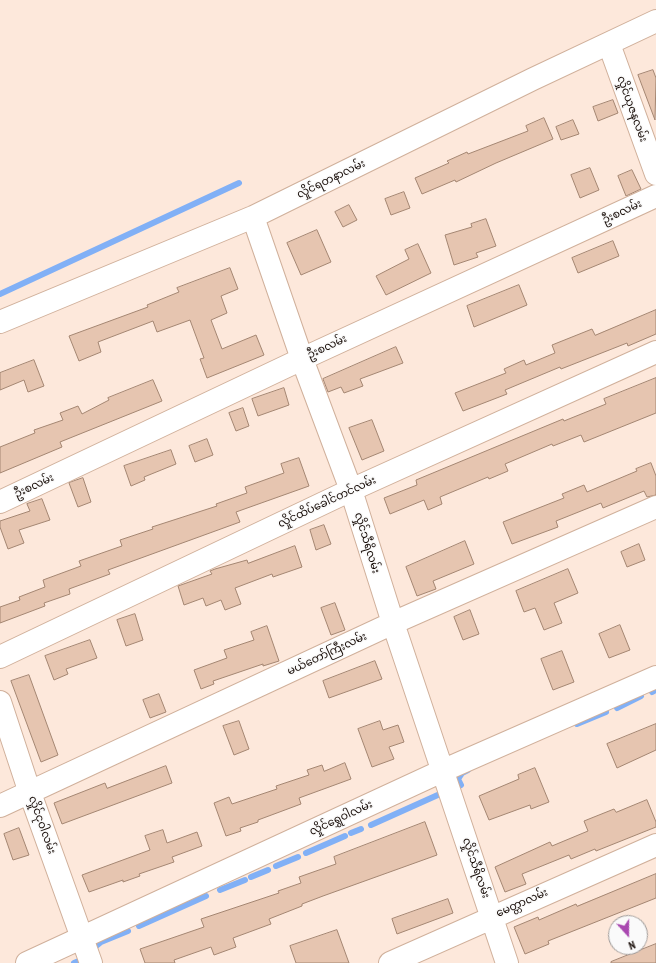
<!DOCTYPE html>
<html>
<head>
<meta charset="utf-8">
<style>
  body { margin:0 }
  #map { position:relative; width:656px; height:963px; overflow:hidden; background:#fde8db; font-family:"PT Sans Narrow",sans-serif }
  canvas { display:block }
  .north { position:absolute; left:608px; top:915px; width:40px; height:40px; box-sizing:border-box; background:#fafafa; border:1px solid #9e9a98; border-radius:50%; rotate:159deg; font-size:11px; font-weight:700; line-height:16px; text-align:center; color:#140904 }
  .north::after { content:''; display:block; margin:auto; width:14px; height:18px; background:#a948b0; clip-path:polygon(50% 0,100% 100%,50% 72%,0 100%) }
</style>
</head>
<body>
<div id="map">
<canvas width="656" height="963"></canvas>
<div class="north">N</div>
</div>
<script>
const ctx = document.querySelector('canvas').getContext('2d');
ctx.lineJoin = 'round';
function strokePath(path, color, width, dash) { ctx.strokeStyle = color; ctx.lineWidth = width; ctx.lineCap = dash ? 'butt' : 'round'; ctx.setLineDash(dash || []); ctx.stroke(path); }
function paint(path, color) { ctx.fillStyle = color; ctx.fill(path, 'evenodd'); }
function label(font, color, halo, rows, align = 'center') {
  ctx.font = font + ' "PT Sans Narrow","Noto Sans Myanmar",sans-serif'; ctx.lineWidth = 3; ctx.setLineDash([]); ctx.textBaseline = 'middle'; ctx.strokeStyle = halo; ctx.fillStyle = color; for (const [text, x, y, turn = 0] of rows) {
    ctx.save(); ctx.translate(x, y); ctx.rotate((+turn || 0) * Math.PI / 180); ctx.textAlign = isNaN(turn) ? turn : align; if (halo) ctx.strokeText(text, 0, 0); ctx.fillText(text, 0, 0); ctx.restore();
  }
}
strokePath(new Path2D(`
  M0,294L239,183
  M652,692L656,690
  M617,708L641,696
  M577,724L606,712
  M457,787L461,785L458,779L462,773L468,770
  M371,825L440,794
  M351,833L361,829
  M306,853L345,836
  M276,866L298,857
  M251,877L268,870
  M220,890L245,880
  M139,926L206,896
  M95,952V947L101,942L128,931
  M74,963L81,960L82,963`), '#81b0f6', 6);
const building = new Path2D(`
  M653,70L656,78L655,120L638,75Z
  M613,100L618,113L598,121L593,107Z
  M544,118L553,139L496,163L456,182L455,180L422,194L415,178L449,163L447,161L467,152L468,154L528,131L526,126Z
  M573,120L579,134L561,140L556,127Z
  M590,168L599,190L580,198L571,175Z
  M632,170L641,189L626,196L618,176Z
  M404,192L410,208L391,215L385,199Z
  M349,205L357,220L343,227L335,212Z
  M486,219L496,246L476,253L478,257L454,265L445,235L472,227L471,224Z
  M317,230L331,262L301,275L287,243Z
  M613,241L619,256L578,273L572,258Z
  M418,244L431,273L386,295L376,276L409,259L405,250Z
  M230,268L238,289L221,296L227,313L211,320L222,349L256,335L264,355L207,378L200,359L204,358L190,320L157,332L153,321L98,342L101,352L79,361L69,336L148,307L147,305L179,292L177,288Z
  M519,285L527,305L474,327L467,306Z
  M656,310V334L628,346L627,343L561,369L560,367L505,390L507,394L463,411L455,393L506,373L504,369L524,360L526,365L555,353L552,345L592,329L595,335Z
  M396,347L403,363L360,379L363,386L344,393L341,387L328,392L323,379Z
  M34,360L44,386L28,392L24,380L0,390V373Z
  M656,378V413L584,442L581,435L553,446L552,444L505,464L508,471L489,479L488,477L440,497L442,504L428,510L424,500L390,514L384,498L417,485L416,480L563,419L564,421L606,404L604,399Z
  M153,380L162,401L60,442L62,447L0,473V447L35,433L34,430L63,420L60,413L78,406L82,414L109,400L108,398Z
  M284,388L289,405L258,416L252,399Z
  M243,408L249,426L236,431L229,413Z
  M372,420L384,451L362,460L349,428Z
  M207,439L213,455L195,462L189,446Z
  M171,450L176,464L144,477L145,480L131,486L124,466Z
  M299,458L309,486L236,512L240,522L108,570L110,574L69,589L70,594L44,603L45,606L0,623V607L20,600L19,597L45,587L43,580L81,566L79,561L122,546L120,540L153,529L152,527L217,506L216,504L247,493L245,487L284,473L281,464Z
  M651,463L656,476V495L647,497L644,491L603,508L601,503L556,521L558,527L512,544L503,522L564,498L562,494L584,485L587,492L637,471L636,469Z
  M83,478L91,502L78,507L69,483Z
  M42,499L50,520L19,530L24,543L8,549L0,527V521L30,511L27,504Z
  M324,525L331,544L316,550L310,530Z
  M465,541L474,564L433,581L436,589L417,596L406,567Z
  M639,544L645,560L627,567L621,552Z
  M295,546L302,567L273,577L272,574L235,588L241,604L225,610L221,600L206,606L203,598L184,605L178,586L212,574L210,571L215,569L247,560L248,563Z
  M568,569L578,593L554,603L562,623L544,630L535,608L524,612L516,591Z
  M335,603L345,630L331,635L321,608Z
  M470,610L479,634L463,640L454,617Z
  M135,614L143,640L126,646L117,620Z
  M620,625L630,650L609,658L599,634Z
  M267,626L279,661L263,666V664L213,681L214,684L201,689L194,670L227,658L224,650L254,640L251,632Z
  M90,640L97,658L66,669L68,674L54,680L45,656Z
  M562,651L574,682L553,690L541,659Z
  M375,661L382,679L329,698L323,681Z
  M29,675L58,755L41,762L11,681Z
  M159,694L166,712L150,718L143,700Z
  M239,721L249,749L234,755L223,726Z
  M380,721L383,730L398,725L404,742L389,747L394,759L372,767L358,729Z
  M656,724V750L617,768L607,744Z
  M345,763L351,779L299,798L301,804L258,820V822L240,828L241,831L226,836L214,803L229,797L232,804L277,789L276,786L309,775L307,770L322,765L324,771Z
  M166,766L172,783L62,824L54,803L105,783L107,788Z
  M535,768L549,802L531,809L530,805L489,820L479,796L519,779L518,775Z
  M647,800L656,822V827L596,851L595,849L571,859L569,855L522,874L526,884L505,892L495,867L550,842L552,846L588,831L584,821L614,809L616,812Z
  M425,822L437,855L323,896L302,904V906L269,919L271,924L233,938L236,947L214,955L211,947L174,960L175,963H145L140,949L204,927L201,919L279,893L278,891L301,883L299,877L336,864L334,857Z
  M19,828L29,855L13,860L4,834Z
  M163,830L167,843L197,832L202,846L172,857L174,862L139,874L140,876L123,882V880L89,892L82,875L150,850L145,836Z
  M656,874V898L548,941L549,944L525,954L514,927L538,917L539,920L576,904L577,906Z
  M448,899L453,913L397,934L392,919Z
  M337,930L349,963H296L290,946Z
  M656,944V963H611V962Z`);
paint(building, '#e6c5b0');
strokePath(building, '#a48672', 1);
const minor = new Path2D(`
  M609,44L656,174
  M253,217L302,359L351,490L393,623L507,963
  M0,322L253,217L533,79L656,21
  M0,502L302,359L656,196
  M0,657L351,490L656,352
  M0,702L30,793L91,963
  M0,806L393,623L656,507
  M27,963L442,771L656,677
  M390,963L656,845`);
strokePath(minor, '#d0b09b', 24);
strokePath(minor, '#fff', 22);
label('11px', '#140904', '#fafafa', [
  ["လှိုင်ယုဇနလမ်း",632,109,70],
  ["လှိုင်ရတနာလမ်း",331,179,-26],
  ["ဦးစလမ်း",622,212,-25],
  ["ဦးစလမ်း",327,347,-25],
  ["ဦးစလမ်း",34,486,-25],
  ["လှိုင်ထိပ်ခေါင်တင်လမ်း",327,502,-25],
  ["လှိုင်သီရိလမ်း",367,543,73],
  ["မယ်တော်ကြီးလမ်း",327,654,-25],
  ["လှိုင်ရွှေဝါလမ်း",341,818,-25],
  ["လှိုင်ငုဝါလမ်း",42,825,70],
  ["လှိုင်သီရိလမ်း",476,868,71],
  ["မေတ္တာလမ်း",522,903,-24]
]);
</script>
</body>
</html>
